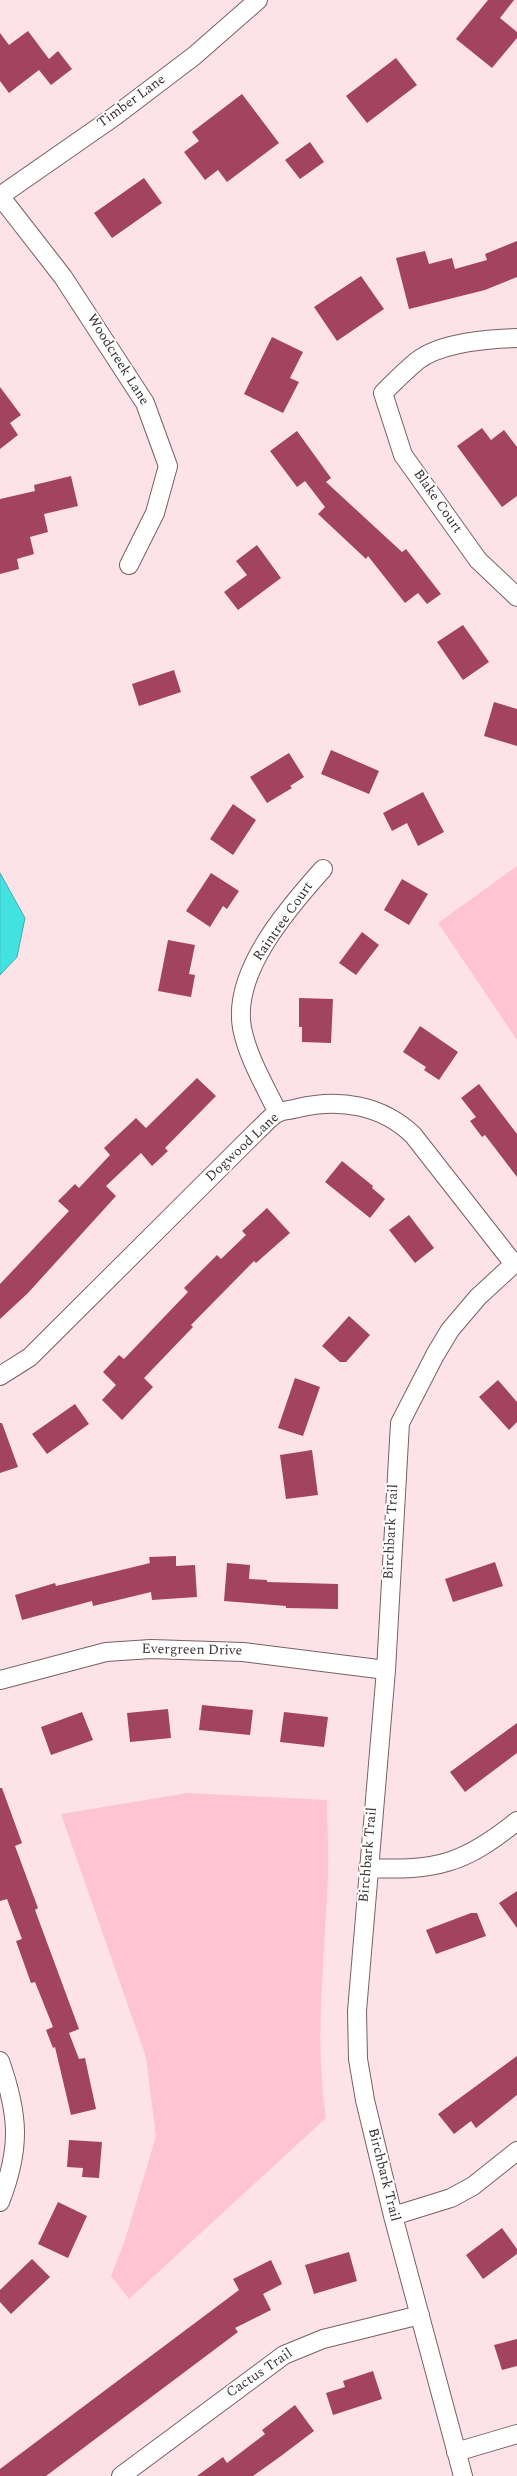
<!DOCTYPE html>
<html>
<head>
<meta charset="utf-8">
<style>
  body { margin:0 }
  canvas { display:block; background:#fde3e8 }
</style>
</head>
<body>
<canvas width="517" height="2476"></canvas>
<script>
const ctx = document.querySelector('canvas').getContext('2d');
ctx.lineJoin = 'round';
function paint(path, color) { ctx.fillStyle = color; ctx.fill(path, 'evenodd'); }
function strokePath(path, color, width, dash) { ctx.strokeStyle = color; ctx.lineWidth = width; ctx.lineCap = dash ? 'butt' : 'round'; ctx.setLineDash(dash || []); ctx.stroke(path); }
function label(font, color, halo, rows, align = 'center') {
  ctx.font = font + ' Spectral,serif'; ctx.lineWidth = 4; ctx.setLineDash([]); ctx.textBaseline = 'middle'; ctx.strokeStyle = halo; ctx.fillStyle = color; for (const [text, x, y, turn = 0] of rows) {
    ctx.save(); ctx.translate(x, y); ctx.rotate((+turn || 0) * Math.PI / 180); ctx.textAlign = isNaN(turn) ? turn : align; if (halo) ctx.strokeText(text, 0, 0); ctx.fillText(text, 0, 0); ctx.restore();
  }
}
paint(new Path2D(`
  M517,866V1040L438,923Z
  M188,1793L327,1800C327,1825 329,1850 328,1876C325,1956 314,2038 326,2118L129,2299L111,2276L125,2240L156,2136L146,2057L61,1814Z`), '#ffc4d1');
const water = new Path2D(`
  M0,873L25,918L17,957L0,975Z`);
paint(water, '#42e2e1');
strokePath(water, '#40adad', 1);
paint(new Path2D(`
  M488,0H514L500,18L517,32V38L492,68L456,39Z
  M28,31L49,59L58,51L72,69L51,85L39,70L9,93L0,81V33L9,45Z
  M396,58L417,85L367,123L346,96Z
  M242,94L279,143L227,182L218,170L205,180L184,152L199,141L192,132Z
  M310,142L324,162L300,179L285,160Z
  M144,178L162,203L112,238L94,213Z
  M517,241V277L485,290L409,309L396,258L425,251L429,264L452,258L455,269L487,260L485,254Z
  M361,276L384,309L337,341L314,307Z
  M272,337L303,352L290,378L299,382L283,413L244,394Z
  M0,387L21,415L10,423L18,435L0,449Z
  M482,428L491,440L504,430L517,447V496L502,507L457,446Z
  M297,431L331,478L326,482L402,552L406,549L441,594L427,604L418,593L405,603L368,556L366,559L318,514L325,507L305,481L297,487L270,451Z
  M71,476L78,506L44,514L48,532L30,537L34,554L17,559L19,569L0,574V499L35,491L34,485Z
  M257,545L281,578L238,610L224,592L247,575L236,561Z
  M463,625L489,662L463,680L437,642Z
  M174,670L181,692L139,706L132,684Z
  M494,702L517,709V746L484,736Z
  M331,750L379,771L369,794L321,774Z
  M289,753L304,777L290,786L292,788L267,803L250,777Z
  M423,792L444,832L418,846L407,823L392,831L383,813Z
  M233,804L256,820L233,855L210,839Z
  M211,873L239,891L227,909L223,906L210,927L186,911Z
  M402,879L428,894L409,925L384,910Z
  M362,932L379,945L356,975L339,963Z
  M168,940L195,945L189,974L195,975L191,997L158,991Z
  M299,998L333,999L331,1043L302,1042V1027H299Z
  M420,1026L458,1052L439,1080L424,1070L426,1067L403,1052Z
  M197,1078L216,1096L165,1148L168,1151L152,1166L141,1153L106,1186L116,1196L28,1293L0,1319V1284L69,1211L58,1201L75,1184L79,1188L110,1155L104,1148L136,1118L146,1128Z
  M479,1084L517,1134V1177L485,1135L482,1137L470,1121L476,1117L461,1098Z
  M342,1161L373,1186L372,1188L385,1199L370,1218L325,1182Z
  M267,1208L290,1233L256,1263L254,1261L191,1325L193,1327L144,1378L153,1387L122,1420L102,1400L116,1385L103,1372L119,1355L124,1359L188,1292L184,1288L217,1255L221,1259L246,1235L242,1231Z
  M409,1215L434,1248L415,1263L389,1230Z
  M349,1316L370,1335L346,1362H340L322,1346Z
  M295,1378L320,1387L303,1436L278,1428Z
  M498,1380L517,1402V1422L509,1430L479,1397Z
  M75,1404L89,1424L47,1454L32,1434Z
  M0,1423H2L18,1467L0,1473Z
  M312,1450L318,1495L286,1499L280,1455Z
  M176,1556V1566L195,1565L197,1597L152,1600L151,1592L93,1606L92,1601L22,1620L15,1595L55,1583L56,1586L150,1563L149,1557Z
  M495,1562L503,1586L453,1602L445,1579Z
  M227,1563L250,1565L249,1579L267,1580V1582L338,1584V1609L286,1608V1606L224,1601Z
  M202,1705L253,1710L250,1735L199,1730Z
  M168,1709L171,1738L130,1742L127,1713Z
  M82,1712L93,1740L51,1755L41,1727Z
  M284,1712L328,1717L324,1747L280,1742Z
  M517,1723V1753L465,1792L450,1772Z
  M0,1788H2L22,1843L15,1846L38,1908L35,1910L79,2029L69,2033L79,2059L85,2058L96,2109L71,2115L55,2047L53,2048L46,2030L53,2027L35,1982L31,1983L16,1941L22,1939L7,1899L0,1901Z
  M517,1891V1928L499,1903Z
  M471,1913H477L486,1936L436,1954L426,1930Z
  M517,2056V2095L476,2128L471,2121L454,2134L438,2114Z
  M69,2140L102,2142L99,2178L82,2177L83,2168L67,2167Z
  M58,2202L87,2216L68,2258L38,2244Z
  M502,2228L517,2249V2254L483,2279L466,2255Z
  M349,2252L357,2281L314,2294L305,2265Z
  M32,2259L50,2277L11,2314L0,2302V2290Z
  M271,2260L282,2284L263,2294L271,2310L235,2328L238,2332L46,2476H0V2469L239,2290L233,2279Z
  M517,2339V2366L502,2370L494,2345Z
  M373,2371L382,2399L333,2415L326,2393L345,2387L343,2381Z
  M295,2405L314,2431L281,2456L253,2476H197L223,2457L227,2463L265,2434L262,2430Z`), '#a14361');
const minor = new Path2D(`
  M0,196L63,277L145,403L168,466L155,513L129,565
  M0,196L115,116L194,56L258,0
  M517,338C487,339 441,342 417,361C405,371 394,382 383,393L403,455L478,560L517,597
  M278,1113C265,1086 248,1058 242,1028C232,972 288,908 323,869
  M0,1376L30,1357L45,1342L258,1130C264,1125 270,1117 277,1113C282,1110 292,1110 298,1108C339,1098 382,1105 413,1135L514,1264
  M0,1680L106,1652L151,1649L243,1652L386,1670
  M368,1868C436,1871 464,1864 517,1821
  M0,2061C19,2115 21,2148 0,2202
  M393,2216L451,2198L473,2186L517,2151
  M456,2452L517,2434
  M121,2476L284,2355L323,2339L420,2315
  M463,2476L393,2216L365,2100L358,2059L357,2011L386,1670L400,1423L435,1355L450,1330L478,1297L517,1261`);
strokePath(minor, '#776166', 20);
strokePath(minor, '#fff', 18);
label('14px', '#3c3134', '#fff', [
  ["Timber Lane",132,102,-36],
  ["Woodcreek Lane",117,360,58],
  ["Blake Court",437,502,55],
  ["Raintree Court",284,922,-55],
  ["Dogwood Lane",243,1148,-43],
  ["Birchbark Trail",392,1532,-87],
  ["Evergreen Drive",192,1651,1],
  ["Birchbark Trail",369,1855,-85],
  ["Birchbark Trail",383,2175,76],
  ["Cactus Trail",260,2374,-34]
]);
</script>
</body>
</html>
